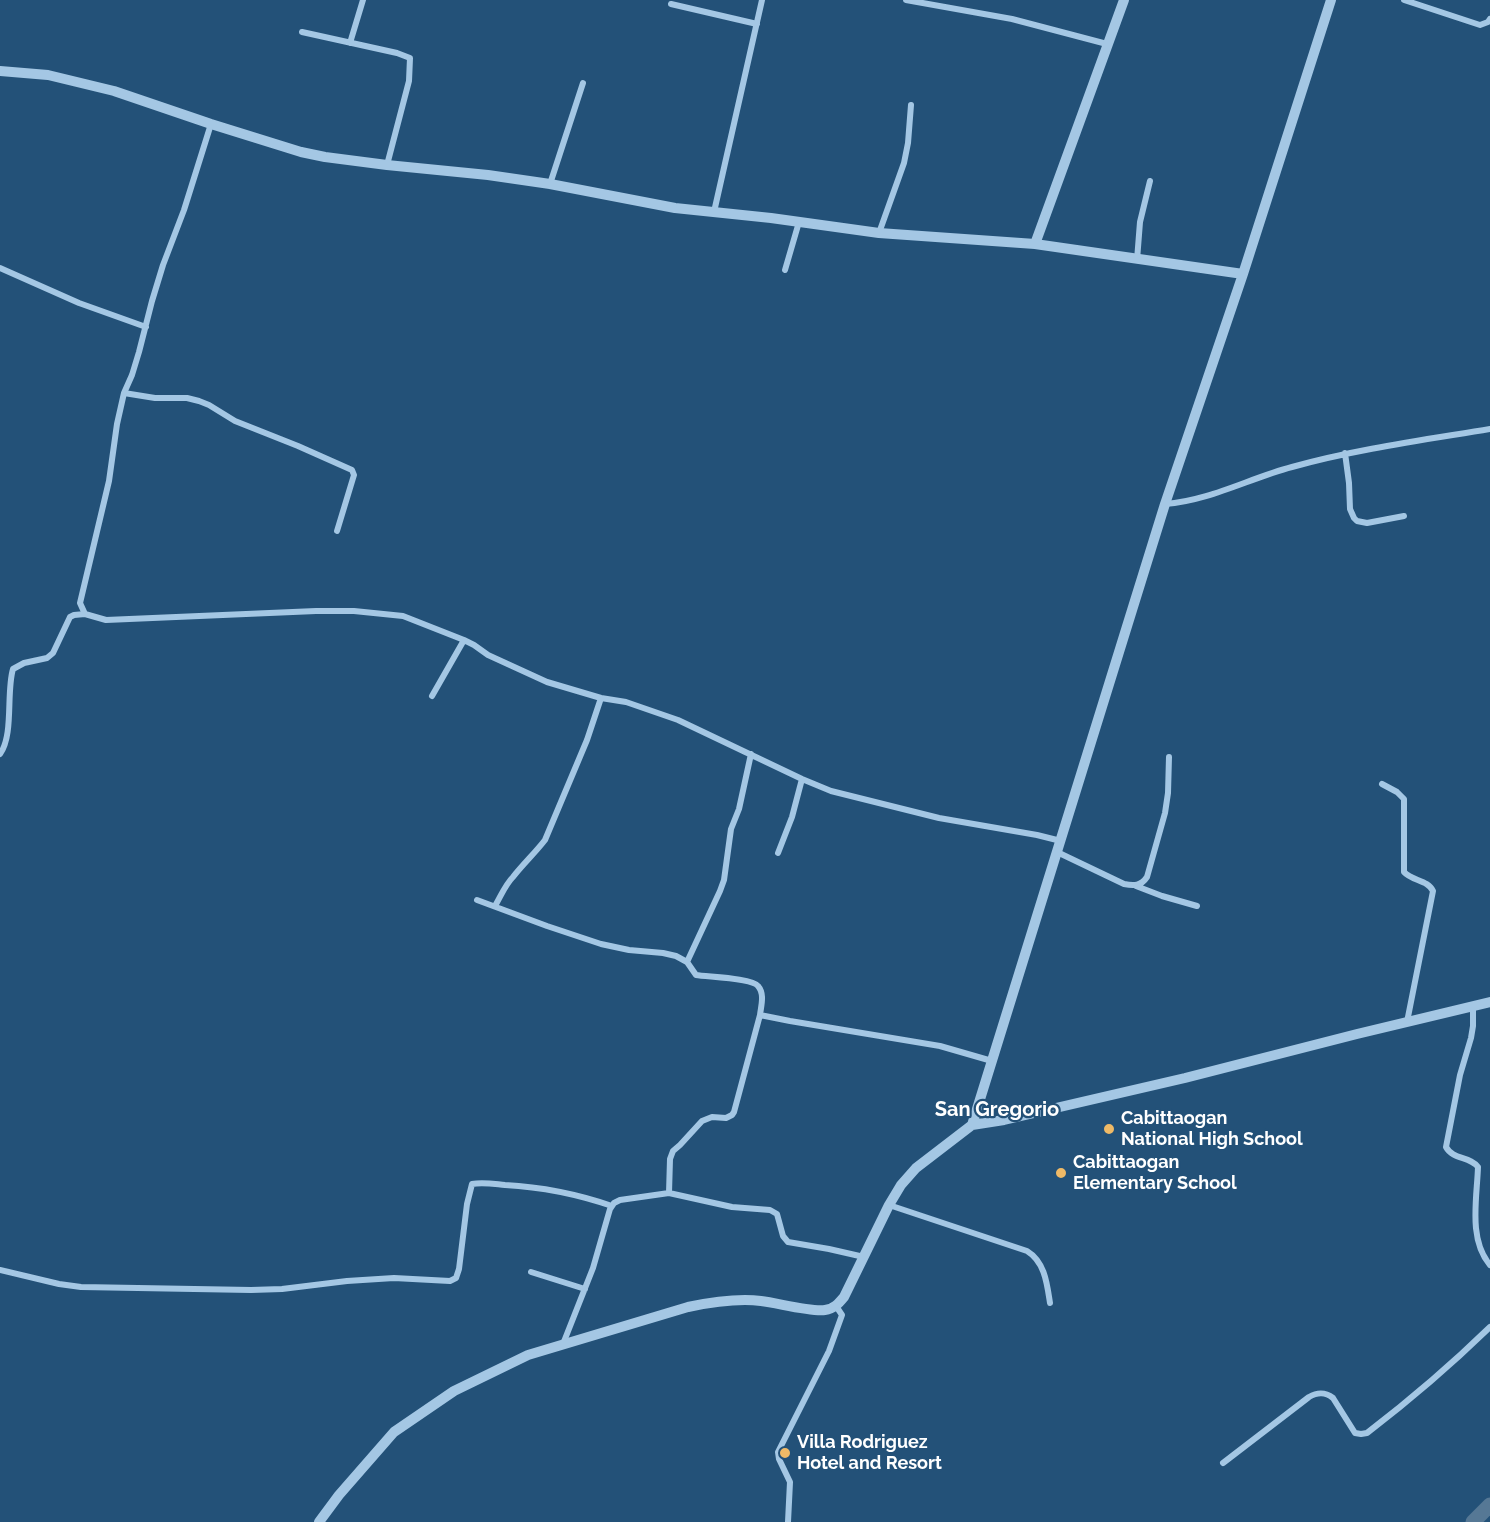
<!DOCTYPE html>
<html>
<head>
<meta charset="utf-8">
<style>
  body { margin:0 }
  canvas { display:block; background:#235178 }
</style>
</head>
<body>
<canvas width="1490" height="1522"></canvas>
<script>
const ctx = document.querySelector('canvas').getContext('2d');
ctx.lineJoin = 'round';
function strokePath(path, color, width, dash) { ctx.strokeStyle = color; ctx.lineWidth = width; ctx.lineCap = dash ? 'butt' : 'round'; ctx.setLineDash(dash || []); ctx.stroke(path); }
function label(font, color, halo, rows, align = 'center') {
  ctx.font = font + ' Raleway,sans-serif'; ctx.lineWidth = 4.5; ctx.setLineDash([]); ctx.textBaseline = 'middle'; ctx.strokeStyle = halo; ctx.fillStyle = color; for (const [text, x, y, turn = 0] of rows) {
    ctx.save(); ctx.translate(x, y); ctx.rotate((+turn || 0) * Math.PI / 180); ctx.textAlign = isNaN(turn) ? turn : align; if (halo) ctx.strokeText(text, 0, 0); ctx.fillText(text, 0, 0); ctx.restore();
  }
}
strokePath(new Path2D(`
  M1473,1522L1490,1505`), '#567895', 15);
strokePath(new Path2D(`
  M906,0L1012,19L1107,44
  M1404,0L1480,25L1488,22L1490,19
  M671,4L757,24
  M302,32L397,53L410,58L409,81L387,165
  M350,43L363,0
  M550,184L583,83
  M714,212L762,0
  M879,233L904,163L908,143L911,105
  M1137,260L1140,222L1150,181
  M0,268L79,303L146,327
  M785,270L799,222
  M124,393L155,398H187L199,401L209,405L235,421L298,446L352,470L354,475L337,531
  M1345,453L1349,483L1350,509L1354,518L1357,521L1367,523L1404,516
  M1165,504C1209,501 1250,478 1292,467C1357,449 1424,440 1490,429
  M85,614L106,620L316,611H354L403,616L464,640L474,645L488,655L547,682L601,698L626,702L678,720L802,779L831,791L939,818L1037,835L1061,841
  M432,696L464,640
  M0,754C14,735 6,692 13,669L24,663L47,658L53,653L70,617L74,615L85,614L80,603L109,481L117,424L124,393L132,375L139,352L152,301L163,265L184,210L211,124
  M1382,784L1397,792L1404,799V872C1412,881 1428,880 1433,891L1407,1022
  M1057,852L1124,884C1134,886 1141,886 1147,877L1165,813L1168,793L1169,757
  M778,853L792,817L802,779
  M1136,886L1162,896L1197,906
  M477,900L547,926L601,944L629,950L663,953L676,956L687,962L696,975C708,977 752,978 758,986C765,994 761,1006 760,1015
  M495,906C501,896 505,885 513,877C523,864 535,853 545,840L587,740L601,698
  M687,962L720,891L724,880L731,829L739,809L751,754
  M1473,1006V1026L1471,1038L1460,1075L1446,1147C1453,1160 1470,1156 1478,1167C1477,1198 1468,1239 1490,1265
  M669,1193L670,1159L673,1151L680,1145L702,1121L712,1117L726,1118L732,1115L734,1112L760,1015L790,1021L940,1046L992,1061
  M889,1205L1027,1251C1045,1262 1047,1284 1050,1303
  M0,1270L59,1284L81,1287L251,1290L282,1289L347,1281L394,1278L450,1281L456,1278L459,1269L467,1204L472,1184C483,1182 494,1184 505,1185C542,1187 577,1194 612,1206
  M531,1272L585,1289
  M563,1344L593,1268L610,1209L614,1203L620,1200L669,1193L732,1207L770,1210L777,1214L783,1236L788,1242L829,1249L864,1257
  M1223,1463L1309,1397C1318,1392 1325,1392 1333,1398L1355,1433L1361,1434L1367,1433C1410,1400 1451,1365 1490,1327
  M788,1522L790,1482L779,1459L778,1452L829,1351L842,1315L836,1306`), '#a4c7e4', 6);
strokePath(new Path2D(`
  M0,71L48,75L114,91L211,124L301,152L325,157L387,165L488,175L550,184L675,208L771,218L879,233L1035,244L1243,274
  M1035,244L1124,0
  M972,1125L1165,504L1243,274L1331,0
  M319,1522L339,1495L394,1432L454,1391L528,1355L688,1307C712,1302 737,1298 761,1301C778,1303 810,1312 825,1310C834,1309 839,1303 844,1297L889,1205L901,1185L916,1168L972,1125L1004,1120L1185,1078L1357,1034L1490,1002`), '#a4c7e4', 10);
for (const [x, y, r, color] of [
  [1109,1129,6,"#efba67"],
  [1061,1173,6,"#efba67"],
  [785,1453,6,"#efba67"]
]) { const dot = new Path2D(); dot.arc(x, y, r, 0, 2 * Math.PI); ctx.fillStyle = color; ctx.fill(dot); strokePath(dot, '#235178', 2); }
label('bold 18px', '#fff', '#235178', [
  ["Cabittaogan",1121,1119],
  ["National High School",1121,1140],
  ["Cabittaogan",1073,1163],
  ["Elementary School",1073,1184],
  ["Villa Rodriguez",797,1443],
  ["Hotel and Resort",797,1464]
], 'left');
label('bold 20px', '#fff', '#235178', [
  ["San Gregorio",997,1110]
]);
</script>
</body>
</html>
